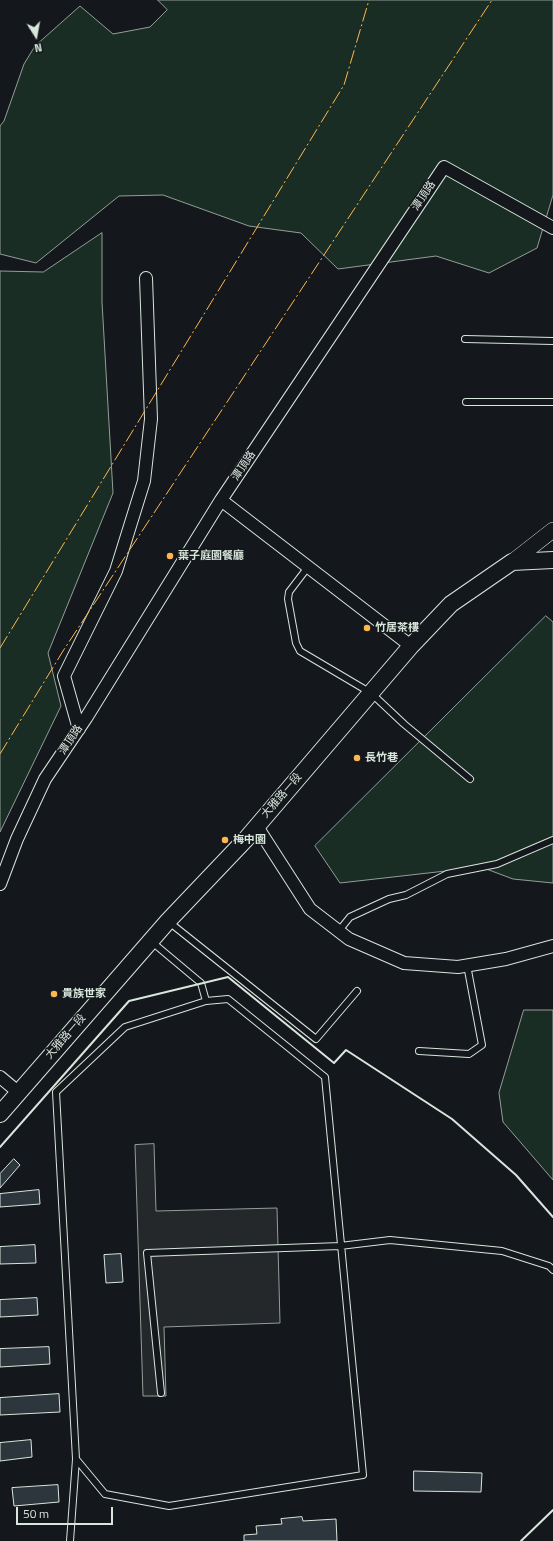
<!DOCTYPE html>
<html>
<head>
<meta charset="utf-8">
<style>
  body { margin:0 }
  #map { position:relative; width:553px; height:1541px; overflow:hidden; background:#14181c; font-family:"Titillium Web",sans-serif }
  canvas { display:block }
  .north { position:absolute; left:16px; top:16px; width:40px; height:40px; -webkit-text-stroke:3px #14181c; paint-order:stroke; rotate:169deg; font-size:11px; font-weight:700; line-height:16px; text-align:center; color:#d8e6dc }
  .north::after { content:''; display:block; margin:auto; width:14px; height:18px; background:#d8e6dc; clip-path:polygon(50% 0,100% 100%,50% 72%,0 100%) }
  .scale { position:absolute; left:16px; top:1507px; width:97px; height:18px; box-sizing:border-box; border:2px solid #d8e6dc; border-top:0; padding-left:5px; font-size:12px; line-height:14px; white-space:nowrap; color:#d8e6dc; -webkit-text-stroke:3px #14181c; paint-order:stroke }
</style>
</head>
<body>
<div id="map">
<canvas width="553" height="1541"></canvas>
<div class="north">N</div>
<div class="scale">50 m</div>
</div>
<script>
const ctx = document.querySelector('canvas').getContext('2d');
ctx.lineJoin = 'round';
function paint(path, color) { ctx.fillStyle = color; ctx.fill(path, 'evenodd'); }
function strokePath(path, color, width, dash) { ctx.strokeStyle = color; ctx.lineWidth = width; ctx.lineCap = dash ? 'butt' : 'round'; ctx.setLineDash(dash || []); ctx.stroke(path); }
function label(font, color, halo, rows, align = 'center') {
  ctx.font = font + ' "Titillium Web","Noto Sans TC",sans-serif'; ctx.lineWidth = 3; ctx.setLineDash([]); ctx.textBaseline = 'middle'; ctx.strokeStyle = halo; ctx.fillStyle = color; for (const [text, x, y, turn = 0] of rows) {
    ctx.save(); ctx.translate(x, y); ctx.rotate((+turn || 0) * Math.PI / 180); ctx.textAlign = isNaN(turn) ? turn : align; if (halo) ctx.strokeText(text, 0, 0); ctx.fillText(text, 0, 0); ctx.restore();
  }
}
const green = new Path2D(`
  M158,0H553V195L537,248L489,273L436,256L338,269L301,233L249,226L163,195L119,196L36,263L0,254V126L4,121L24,64L35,46L80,6L113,34L150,27L167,10Z
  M102,233V302L113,493L48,653L61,706L0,832V271L43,272Z
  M546,616L553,622V883L513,879L481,867L340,883L315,846Z
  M524,1010H553V1180L503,1122L499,1093Z`);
paint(green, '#1a2d24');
strokePath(green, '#939e99', 1);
const parking = new Path2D(`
  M154,1144L156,1211L277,1208L280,1323L164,1327L166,1396H143L135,1145Z`);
paint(parking, '#24282b');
strokePath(parking, '#939e99', 1);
const building = new Path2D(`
  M14,1159L20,1165L0,1188V1174Z
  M39,1190L40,1204L0,1207V1194Z
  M35,1245L36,1263L0,1264V1247Z
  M121,1254L123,1282L106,1283L104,1255Z
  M37,1298L38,1315L0,1317V1300Z
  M49,1347L50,1364L0,1367V1349Z
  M59,1394L60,1412L0,1415V1398Z
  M31,1440L32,1457L0,1461V1443Z
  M414,1471L482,1473L481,1492L414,1491Z
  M58,1485L59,1502L14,1506L12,1488Z
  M302,1517L303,1521L336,1519L337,1541H244V1535L257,1534L256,1526L282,1524L281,1519Z`);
paint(building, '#2c363c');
strokePath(building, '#d8e6dc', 1);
const service = new Path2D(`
  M465,339L553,341
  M466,402H553
  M308,567L289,592L288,599L296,643L300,651L371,693L404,724L470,779
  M169,922L316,1039L357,991
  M338,932L350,917L389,899L406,895L447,874L497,864L553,840
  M152,942L201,983L206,1001L125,1027L56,1092L76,1459L105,1494L169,1506L363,1475L325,1077L228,999L206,1001
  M419,1051L469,1054L482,1045L467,965
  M161,1393L147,1253L340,1246L390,1240L502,1251L549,1266L553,1270
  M70,1541L76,1459`);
const minor = new Path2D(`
  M221,500L411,646
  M79,729L64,676L116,571L144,481L151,419L146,278
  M256,825L310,909L349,939L404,963L458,967L506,959L553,946
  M0,884L17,839L45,779L86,718L221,500L444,167L553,228
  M0,1077L18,1092`);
const tertiary = new Path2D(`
  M512,562L553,530`);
const secondary = new Path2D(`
  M0,1114L168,921L246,839L411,646L451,604L512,562L553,560`);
strokePath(service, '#d8e6dc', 8);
strokePath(minor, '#d8e6dc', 14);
strokePath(tertiary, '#d8e6dc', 16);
strokePath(secondary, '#d8e6dc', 18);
strokePath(service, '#14181c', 6);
strokePath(minor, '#14181c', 12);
strokePath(tertiary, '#14181c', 15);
strokePath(secondary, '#14181c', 16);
strokePath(new Path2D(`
  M0,1147L129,1001L228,977L334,1063L346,1050L452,1119L516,1175L553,1217
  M521,1541L553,1510`), '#d8e6dc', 2);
strokePath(new Path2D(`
  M0,648L344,85L369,0
  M0,754L63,651L492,0`), '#ffb74d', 1, [14, 3, 2, 3]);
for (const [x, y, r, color] of [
  [170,556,4,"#ffb74d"],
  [367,628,4,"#ffb74d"],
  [357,758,4,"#ffb74d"],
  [225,840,4,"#ffb74d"],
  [54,994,4,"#ffb74d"]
]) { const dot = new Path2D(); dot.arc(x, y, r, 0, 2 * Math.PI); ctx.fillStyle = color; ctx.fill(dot); strokePath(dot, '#14181c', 1.5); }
label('11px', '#d8e6dc', '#14181c', [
  ["潭頂路",424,196,-56],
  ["潭頂路",244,466,-56],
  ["潭頂路",71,740,-56],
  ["大雅路一段",282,796,-49],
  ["大雅路一段",66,1037,-49]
]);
label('bold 11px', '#d8e6dc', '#14181c', [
  ["葉子庭園餐廳",178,556],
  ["竹居茶樓",375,628],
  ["長竹巷",365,758],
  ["梅中園",233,840],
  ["貴族世家",62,994]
], 'left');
</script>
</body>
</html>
